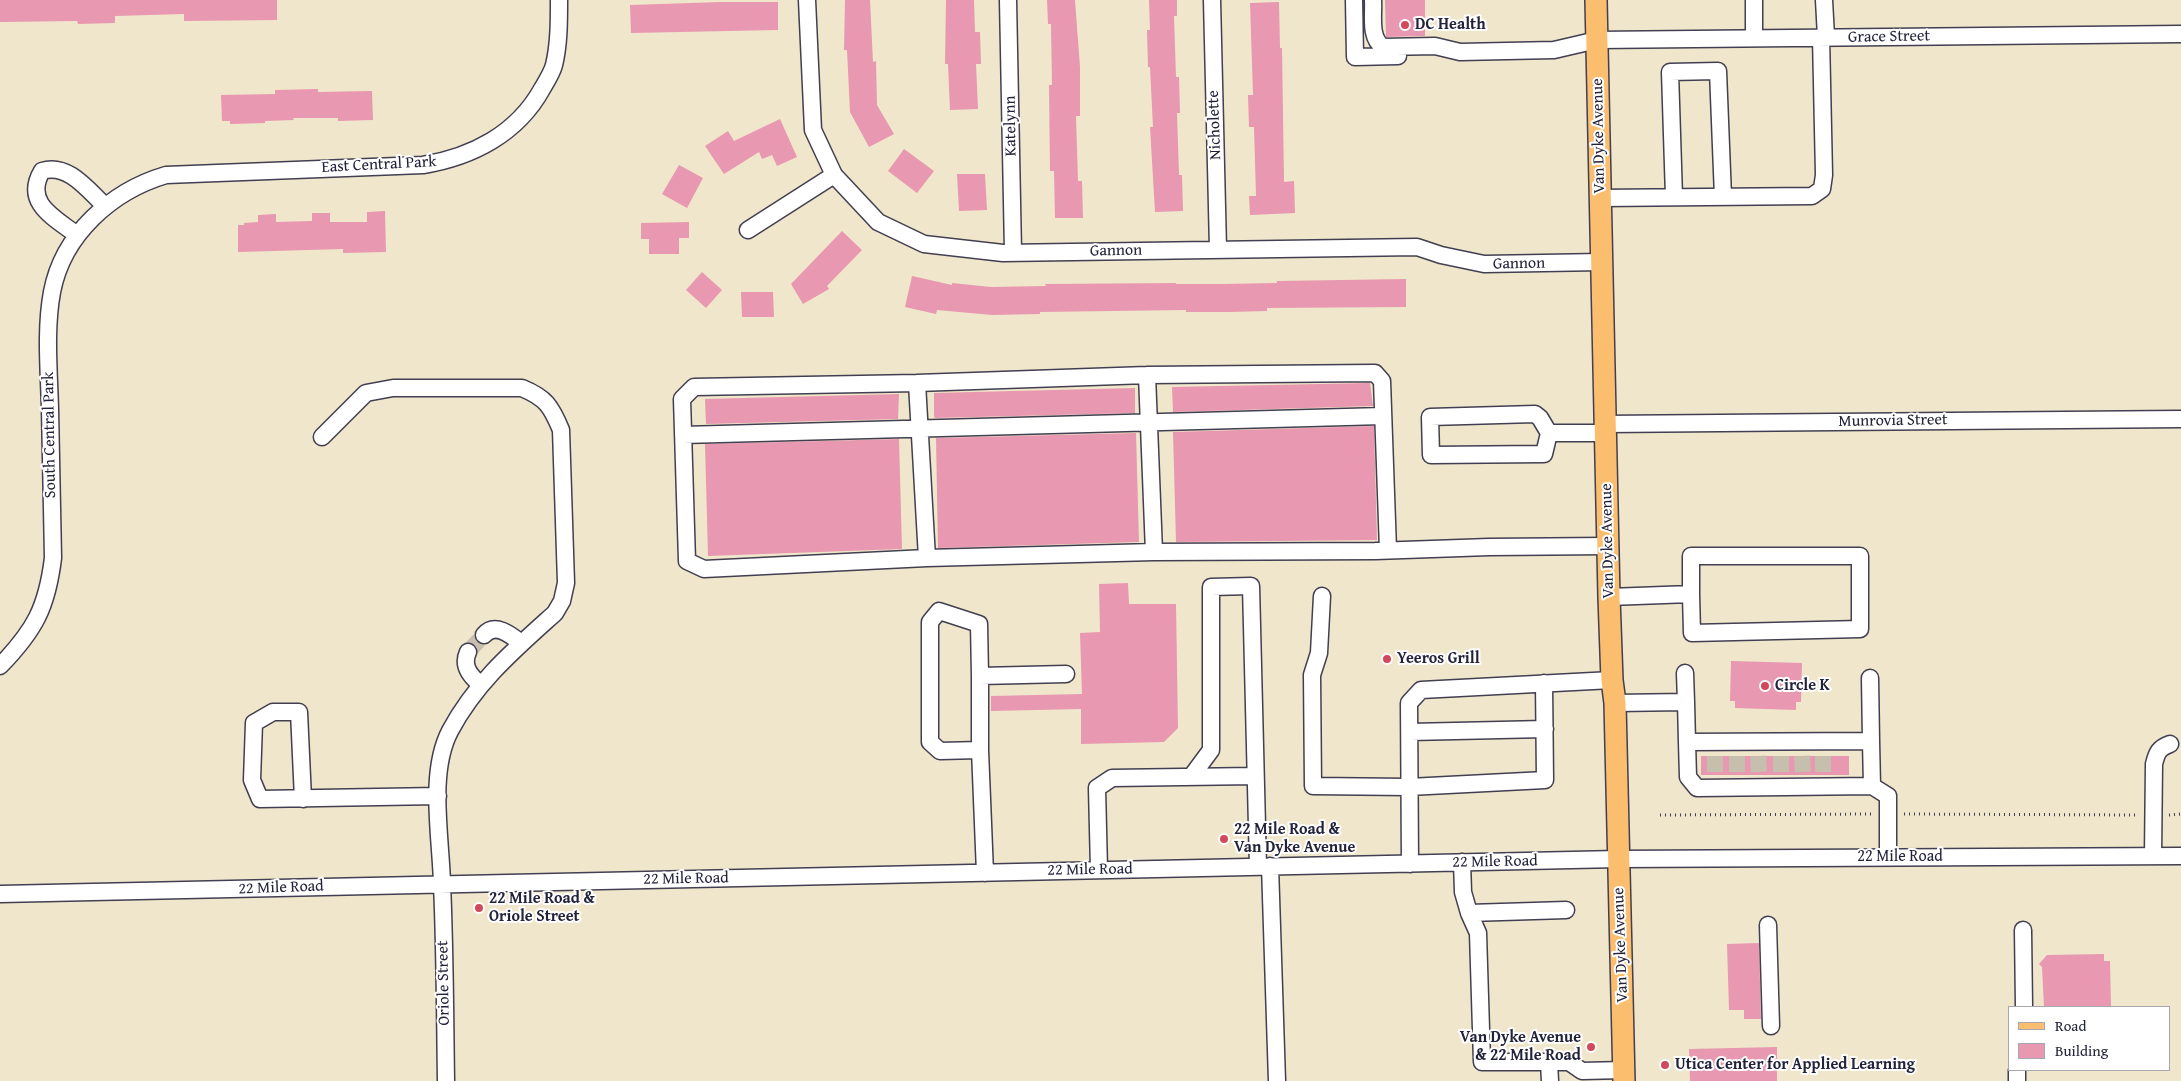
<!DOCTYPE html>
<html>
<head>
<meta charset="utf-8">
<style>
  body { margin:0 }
  #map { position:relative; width:2181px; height:1081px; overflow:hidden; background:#f0e6cb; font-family:"Gentium Book Plus",serif }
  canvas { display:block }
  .legend { position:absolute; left:2008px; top:1006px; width:162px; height:65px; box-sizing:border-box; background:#fff; border:1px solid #a7a7b1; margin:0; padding:6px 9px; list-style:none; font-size:15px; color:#22223b }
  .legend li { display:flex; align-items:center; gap:10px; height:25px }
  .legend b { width:25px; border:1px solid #a7a7b1 }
</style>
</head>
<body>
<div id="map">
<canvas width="2181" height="1081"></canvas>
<ul class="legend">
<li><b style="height:6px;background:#fbbd6e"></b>Road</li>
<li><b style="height:14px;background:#e898b0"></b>Building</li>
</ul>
</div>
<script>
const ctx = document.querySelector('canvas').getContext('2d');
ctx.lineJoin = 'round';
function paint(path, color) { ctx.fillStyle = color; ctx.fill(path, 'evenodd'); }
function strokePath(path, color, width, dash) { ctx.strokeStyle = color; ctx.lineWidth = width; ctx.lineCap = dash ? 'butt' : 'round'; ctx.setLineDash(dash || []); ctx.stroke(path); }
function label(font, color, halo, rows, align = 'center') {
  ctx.font = font + ' "Gentium Book Plus",serif'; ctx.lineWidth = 4; ctx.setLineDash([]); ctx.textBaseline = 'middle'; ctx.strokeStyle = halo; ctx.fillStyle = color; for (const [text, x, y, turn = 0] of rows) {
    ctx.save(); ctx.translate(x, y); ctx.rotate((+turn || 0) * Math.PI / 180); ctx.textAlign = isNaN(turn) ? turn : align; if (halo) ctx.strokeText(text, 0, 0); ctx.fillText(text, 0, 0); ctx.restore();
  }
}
paint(new Path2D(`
  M0,0H277V20L184,21V14L115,16V23L78,24L77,21L0,22Z
  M845,0H870L873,62L876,61L877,105L894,134L869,147L850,112L847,50H844Z
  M946,0H974L975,32H980L981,64H976L978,109L950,110L948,64H945Z
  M1047,0H1075L1080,67V116H1076L1078,181H1082L1083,218H1055L1054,171H1050L1049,85H1052L1051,24H1048Z
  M1149,0H1177V16H1174L1176,77H1179L1180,113H1177L1179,175H1182L1183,211L1155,212L1150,127H1153L1150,67H1148L1147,30H1150Z
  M1385,0H1425V36L1386,37Z
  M721,2H778V30L631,33L630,5Z
  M1279,2L1280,48H1282L1284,182L1294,181L1295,213L1250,215L1249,196H1256L1254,127H1249L1248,95H1253L1250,3Z
  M318,89V92L372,91L373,120L338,121V118H293L294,120L265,121V123L230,124V121H222L221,95L275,94V90Z
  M780,119L797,157L777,166L772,155L762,159L759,152L724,174L705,146L728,131L734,141Z
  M904,149L934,171L917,193L888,171Z
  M679,165L703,178L687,208L662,194Z
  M957,174H985L987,210L959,211Z
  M385,211L386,252L343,253V249L238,252V225H244V223L258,222V215L276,214V222L312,221V213H330V222H367V212Z
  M689,222V238H679V254H649V239H641V223Z
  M842,231L862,250L827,286L829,289L803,304L791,284Z
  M702,272L722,290L706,308L686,290Z
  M912,276L952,285V283L991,287L1046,286L1045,284L1176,283V284H1222L1277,283V281L1406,279V307L1267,308V311L1230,312H1186V310L1040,312V314L992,315L937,310L936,314L905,307Z
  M741,292H773L774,317H742Z
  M1370,383L1373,406L1173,412L1172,387Z
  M1135,388V413L935,418L934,416V393Z
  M899,394L898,419L706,424L705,399Z
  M1374,426L1377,540L1176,542L1173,432Z
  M1136,433L1139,542L938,548L936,438Z
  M899,439L902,549L708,556L705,444Z
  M1128,583L1129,604H1176L1178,728L1164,742L1081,744V709L991,711V696L1082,694L1080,633L1100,632L1099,584Z
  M1731,661L1802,663L1801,702H1796V710L1735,708V701H1730Z
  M1701,756H1849V775H1701Z
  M1759,943L1761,1019H1744V1010H1729L1727,944Z
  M2104,954V961H2110L2111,1007H2044L2042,967L2039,964L2047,955Z
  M1777,1047V1081H1690L1689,1049Z`), '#e898b0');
strokePath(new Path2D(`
  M468,652L484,635
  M1715,756V775
  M1737,756V775
  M1758,756L1759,775
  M1781,756V775
  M1802,756L1803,775
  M1823,756V775`), '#c7bfae', 16, [16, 8]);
const minor = new Path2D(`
  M807,0L813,130L834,175L878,222L924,244L1003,253L1417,247L1441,255L1484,264L1602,262
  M1008,0L1013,252
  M1212,0L1218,249
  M1354,0L1355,57L1398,56
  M1373,0C1374,15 1369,38 1383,47L1435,46L1460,52L1554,50L1597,40L2181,34
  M1754,0V38
  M1824,0L1826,37
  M1674,197L1670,72L1718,71L1723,197
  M1601,198L1812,196L1822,189L1824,175L1821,37
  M748,230L834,175
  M77,235C55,218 23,203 42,171C68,163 87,189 105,206
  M1147,375L1154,552
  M917,383L927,558
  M1535,414L1540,418L1549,433L1544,454L1431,455L1430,417Z
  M1605,424L2181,419
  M1549,433H1605
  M683,435L1383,416
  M322,437L366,393L393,388H522C546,398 551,406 561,430L566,583L562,601L555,613C515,649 476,682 450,731C428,773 441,838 442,884C445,950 445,1015 446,1081
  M1388,550L1382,381L1375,373L1147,375L917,383L694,387L682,399L687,561L704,569L927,558L1154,552L1375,551L1489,547L1608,546
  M1322,596L1319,653L1312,675L1313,786L1409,787L1545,780L1544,683
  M1609,597L1691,594V556H1860V629L1692,633L1691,594
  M484,635C495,622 511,635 521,643
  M468,652C462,665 469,675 480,684
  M0,666C35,630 47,607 53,558C52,508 51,459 50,409C49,371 45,330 52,292C63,234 112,191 166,175L423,165C472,157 517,134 542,89C546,82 552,73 554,65C559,45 559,21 559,0
  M1685,673L1686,702
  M980,676L979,624L939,611L930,622V742L940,751L980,750
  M1870,678L1871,741
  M1615,703L1686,702L1687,742L1871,741L1872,786L1888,796V857
  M1410,732L1545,729
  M1687,742L1688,777L1697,788L1872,786
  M1191,777L1211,750V587L1251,586L1258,867
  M303,799L299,712H273L254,723L252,780L260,799L438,796
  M2153,856L2154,764C2157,752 2159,748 2170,744
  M1462,862L1463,892L1469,913L1478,933L1482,1062H1549
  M1410,864L1409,703L1421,690L1612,680
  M1270,866L1277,1081
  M1099,870L1097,788L1112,778L1254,776
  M985,873L980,750V676L1066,674
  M0,894L1618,859L2181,856
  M1469,913L1566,910
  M1768,925L1771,1026
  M2023,930L2024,1007
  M2017,1070V1081
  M1550,1081L1549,1062H1569L1582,1071L1624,1070`);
const major = new Path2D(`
  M1596,0L1609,597L1612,680L1615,703L1624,1081`);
strokePath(minor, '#413f51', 19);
strokePath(major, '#413f51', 24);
strokePath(new Path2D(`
  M1904,814L2138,815
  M1660,815L1873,814
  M2169,815L2181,814`), '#413f51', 3, [1, 4]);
strokePath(minor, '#fff', 16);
strokePath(major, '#fbbd6e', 21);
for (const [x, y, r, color] of [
  [1405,25,5,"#d1495b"],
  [1387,659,5,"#d1495b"],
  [1765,686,5,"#d1495b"],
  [1224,839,5,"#d1495b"],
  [479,908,5,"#d1495b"],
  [1591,1047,5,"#d1495b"],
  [1665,1065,5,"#d1495b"]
]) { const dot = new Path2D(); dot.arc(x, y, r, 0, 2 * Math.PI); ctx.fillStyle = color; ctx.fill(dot); strokePath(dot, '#fff', 2); }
label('bold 16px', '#22223b', '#fff', [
  ["DC Health",1415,25],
  ["Yeeros Grill",1397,659],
  ["Circle K",1775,686],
  ["22 Mile Road &",1234,830],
  ["Van Dyke Avenue",1234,848],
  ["22 Mile Road &",489,899],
  ["Oriole Street",489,917],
  ["Van Dyke Avenue",1581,1038,"right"],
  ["& 22 Mile Road",1581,1056,"right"],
  ["Utica Center for Applied Learning",1675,1065]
], 'left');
label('16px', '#22223b', '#fff', [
  ["Grace Street",1889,37,-1],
  ["Nicholette",1215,125,-92],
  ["Katelynn",1011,126,-91],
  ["Van Dyke Avenue",1599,136,-91],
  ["East Central Park",379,165,-3],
  ["Gannon",1116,251,-1],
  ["Gannon",1519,264,-1],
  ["Munrovia Street",1893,421,-1],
  ["South Central Park",50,435,-91],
  ["Van Dyke Avenue",1608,541,-91],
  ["22 Mile Road",1900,857],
  ["22 Mile Road",1495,862,-1],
  ["22 Mile Road",1090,870,-1],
  ["22 Mile Road",686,879,-1],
  ["22 Mile Road",281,888,-2],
  ["Van Dyke Avenue",1621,945,-92],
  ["Oriole Street",444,983,-91]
]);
</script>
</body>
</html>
